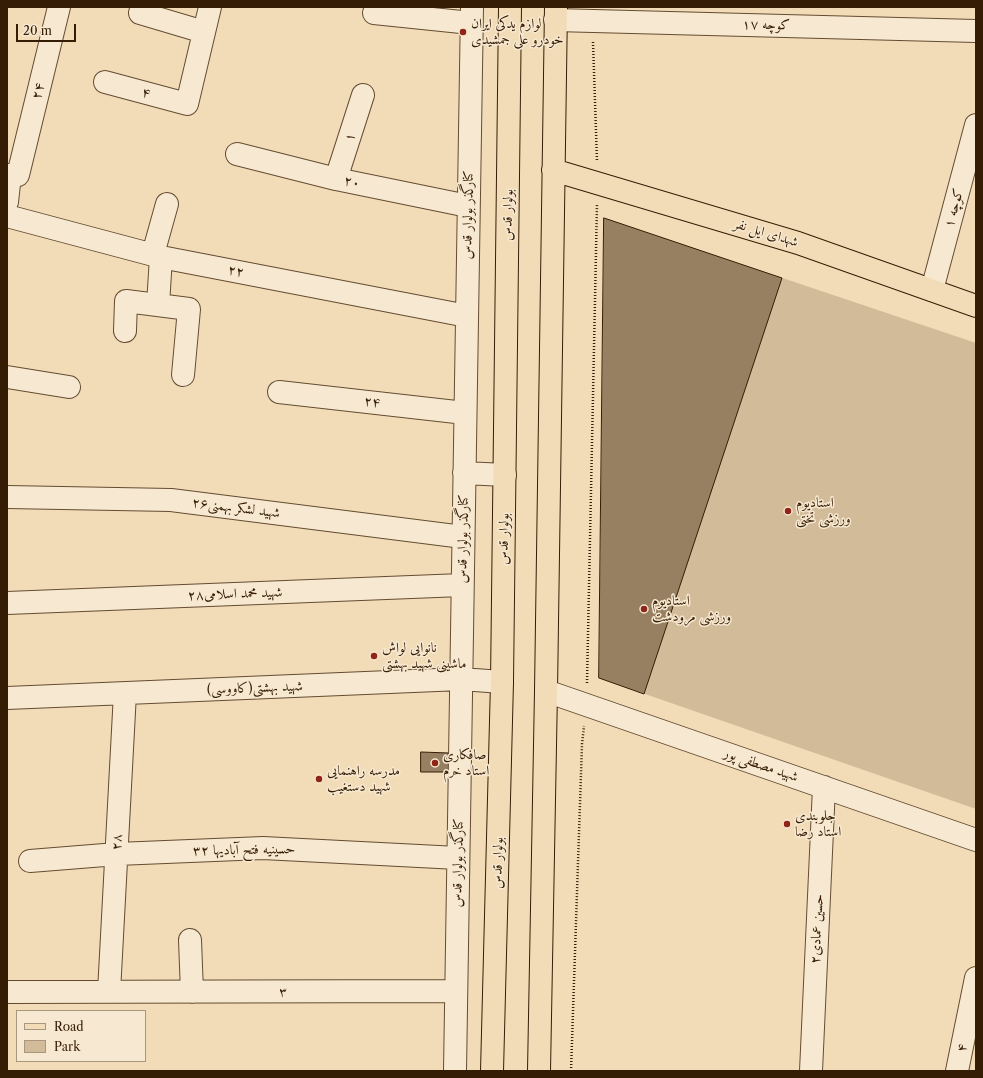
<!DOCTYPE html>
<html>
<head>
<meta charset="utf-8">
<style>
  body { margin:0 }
  #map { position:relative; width:983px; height:1078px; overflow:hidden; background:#f2dcb8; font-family:"Libre Caslon Text",serif }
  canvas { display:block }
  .frame { position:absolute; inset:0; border:8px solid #351c04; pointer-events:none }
  .legend { position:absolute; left:16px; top:1010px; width:130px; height:52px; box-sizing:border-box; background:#f7e8d1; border:1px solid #a9967f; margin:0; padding:5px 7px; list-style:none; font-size:12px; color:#351c04 }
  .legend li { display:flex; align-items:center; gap:8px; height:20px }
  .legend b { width:20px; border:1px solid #a9967f }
  .scale { position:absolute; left:16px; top:24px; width:60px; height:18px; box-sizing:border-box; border:2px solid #351c04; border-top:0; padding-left:5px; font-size:12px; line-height:14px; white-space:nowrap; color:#351c04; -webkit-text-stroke:3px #f7e8d1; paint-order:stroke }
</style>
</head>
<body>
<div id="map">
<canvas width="983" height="1078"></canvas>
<div class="frame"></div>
<ul class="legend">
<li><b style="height:5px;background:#f2dcb8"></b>Road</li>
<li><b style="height:11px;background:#d2bb99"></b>Park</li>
</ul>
<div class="scale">20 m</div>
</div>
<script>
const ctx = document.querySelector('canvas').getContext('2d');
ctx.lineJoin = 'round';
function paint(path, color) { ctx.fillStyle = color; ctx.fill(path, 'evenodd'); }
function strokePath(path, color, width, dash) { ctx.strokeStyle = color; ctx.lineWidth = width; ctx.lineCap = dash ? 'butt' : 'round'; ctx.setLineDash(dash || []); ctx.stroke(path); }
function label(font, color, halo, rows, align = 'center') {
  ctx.font = font + ' "Libre Caslon Text",Amiri,serif'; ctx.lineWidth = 3; ctx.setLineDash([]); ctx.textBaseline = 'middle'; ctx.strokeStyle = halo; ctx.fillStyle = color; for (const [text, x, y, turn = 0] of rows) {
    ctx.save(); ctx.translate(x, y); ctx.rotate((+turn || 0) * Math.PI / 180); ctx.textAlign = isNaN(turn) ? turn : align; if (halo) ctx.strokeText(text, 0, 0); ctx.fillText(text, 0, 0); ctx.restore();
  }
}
paint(new Path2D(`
  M604,218L976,343V809L599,678Z`), '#d2bb99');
const building = new Path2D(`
  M604,218L782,278L644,694L599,678Z
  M421,752L449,753V772H421Z`);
paint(building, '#978062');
strokePath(building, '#351c04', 1);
const minor = new Path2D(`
  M140,13L204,32
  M374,13L471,23
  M555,20L976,31
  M105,82L187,104L210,7
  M237,154L336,179L468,206
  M7,175H18L59,7
  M336,179L363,95
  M7,202L10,175
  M7,216L161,257L467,316
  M153,254L167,204
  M932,290L976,125
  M158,305L161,257
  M125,331L126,301L189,309L183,375
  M7,377L69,387
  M279,392L465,413
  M464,473L505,475
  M7,497L171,500L463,537
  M7,603L462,585
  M546,691L976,840
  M7,698L461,679L502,682
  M30,861L117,854L263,848L458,858
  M190,940L192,992
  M7,992L456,991
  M109,992L125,693
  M455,1071L472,7
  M811,1071L824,787
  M957,1071L976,978`);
const major = new Path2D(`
  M553,170L798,243L976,306
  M492,1071L502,682L510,7
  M539,1071L546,691L556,7`);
strokePath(minor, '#644c31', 24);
strokePath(major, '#351c04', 24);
strokePath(new Path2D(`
  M593,42L597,161
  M587,683L597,204
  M571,1071L582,744L584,726`), '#351c04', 2.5, [1, 2]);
strokePath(minor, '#f7e8d1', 22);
strokePath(major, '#f2dcb8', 22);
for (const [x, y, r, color] of [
  [463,32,4,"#8f2418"],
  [788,511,4,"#8f2418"],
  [644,609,4,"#8f2418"],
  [374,656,4,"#8f2418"],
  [435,763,4,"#8f2418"],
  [319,779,4,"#8f2418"],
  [787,824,4,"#8f2418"]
]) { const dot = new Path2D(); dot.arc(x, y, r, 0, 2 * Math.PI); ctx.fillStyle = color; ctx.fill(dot); strokePath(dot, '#f7e8d1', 1.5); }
label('14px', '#351c04', '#f7e8d1', [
  ["لوازم یدکی ایران",471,24],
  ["خودرو علی جمشیدی",471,40],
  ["استادیوم",796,503],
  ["ورزشی تختی",796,519],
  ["استادیوم",652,601],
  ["ورزشی مرودشت",652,617],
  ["نانوایی لواش",382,648],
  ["ماشینی شهید بهشتی",382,664],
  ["صافکاری",443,755],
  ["استاد خرم",443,771],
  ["مدرسه راهنمایی",327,771],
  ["شهید دستغیب",327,787],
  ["جلوبندی",795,816],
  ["استاد رضا",795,832]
], 'left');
label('14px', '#351c04', '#f7e8d1', [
  ["کوچه ۱۷",766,25,1],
  ["۲۴",38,91,-76],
  ["۴",146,93,15],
  ["۱",350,137,-72],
  ["۲۰",352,182,12],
  ["کوچه ۱",954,208,-75],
  ["کنارگذر بولوار قدس",468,215,-89],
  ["بولوار قدس",508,215,-89],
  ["شهدای ایل نفر",766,233,17],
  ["۲۲",236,271,11],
  ["۲۴",372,402,7],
  ["شهید لشکر بهمنی۲۶",236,508,7],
  ["کنارگذر بولوار قدس",463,539,-89],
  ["بولوار قدس",504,539,-89],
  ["شهید محمد اسلامی۲۸",235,594,-2],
  ["شهید بهشتی(کاووسی)",255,688,-2],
  ["شهید مصطفی پور",761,765,19],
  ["۲۸",117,842,-87],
  ["حسینیه فتح آبادیها ۳۲",244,850,-1],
  ["کنارگذر بولوار قدس",458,863,-89],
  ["بولوار قدس",498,863,-89],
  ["حسین عمادی۲",817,929,-87],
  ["۳",283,992],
  ["۴",962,1048,-79]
]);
</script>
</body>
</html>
